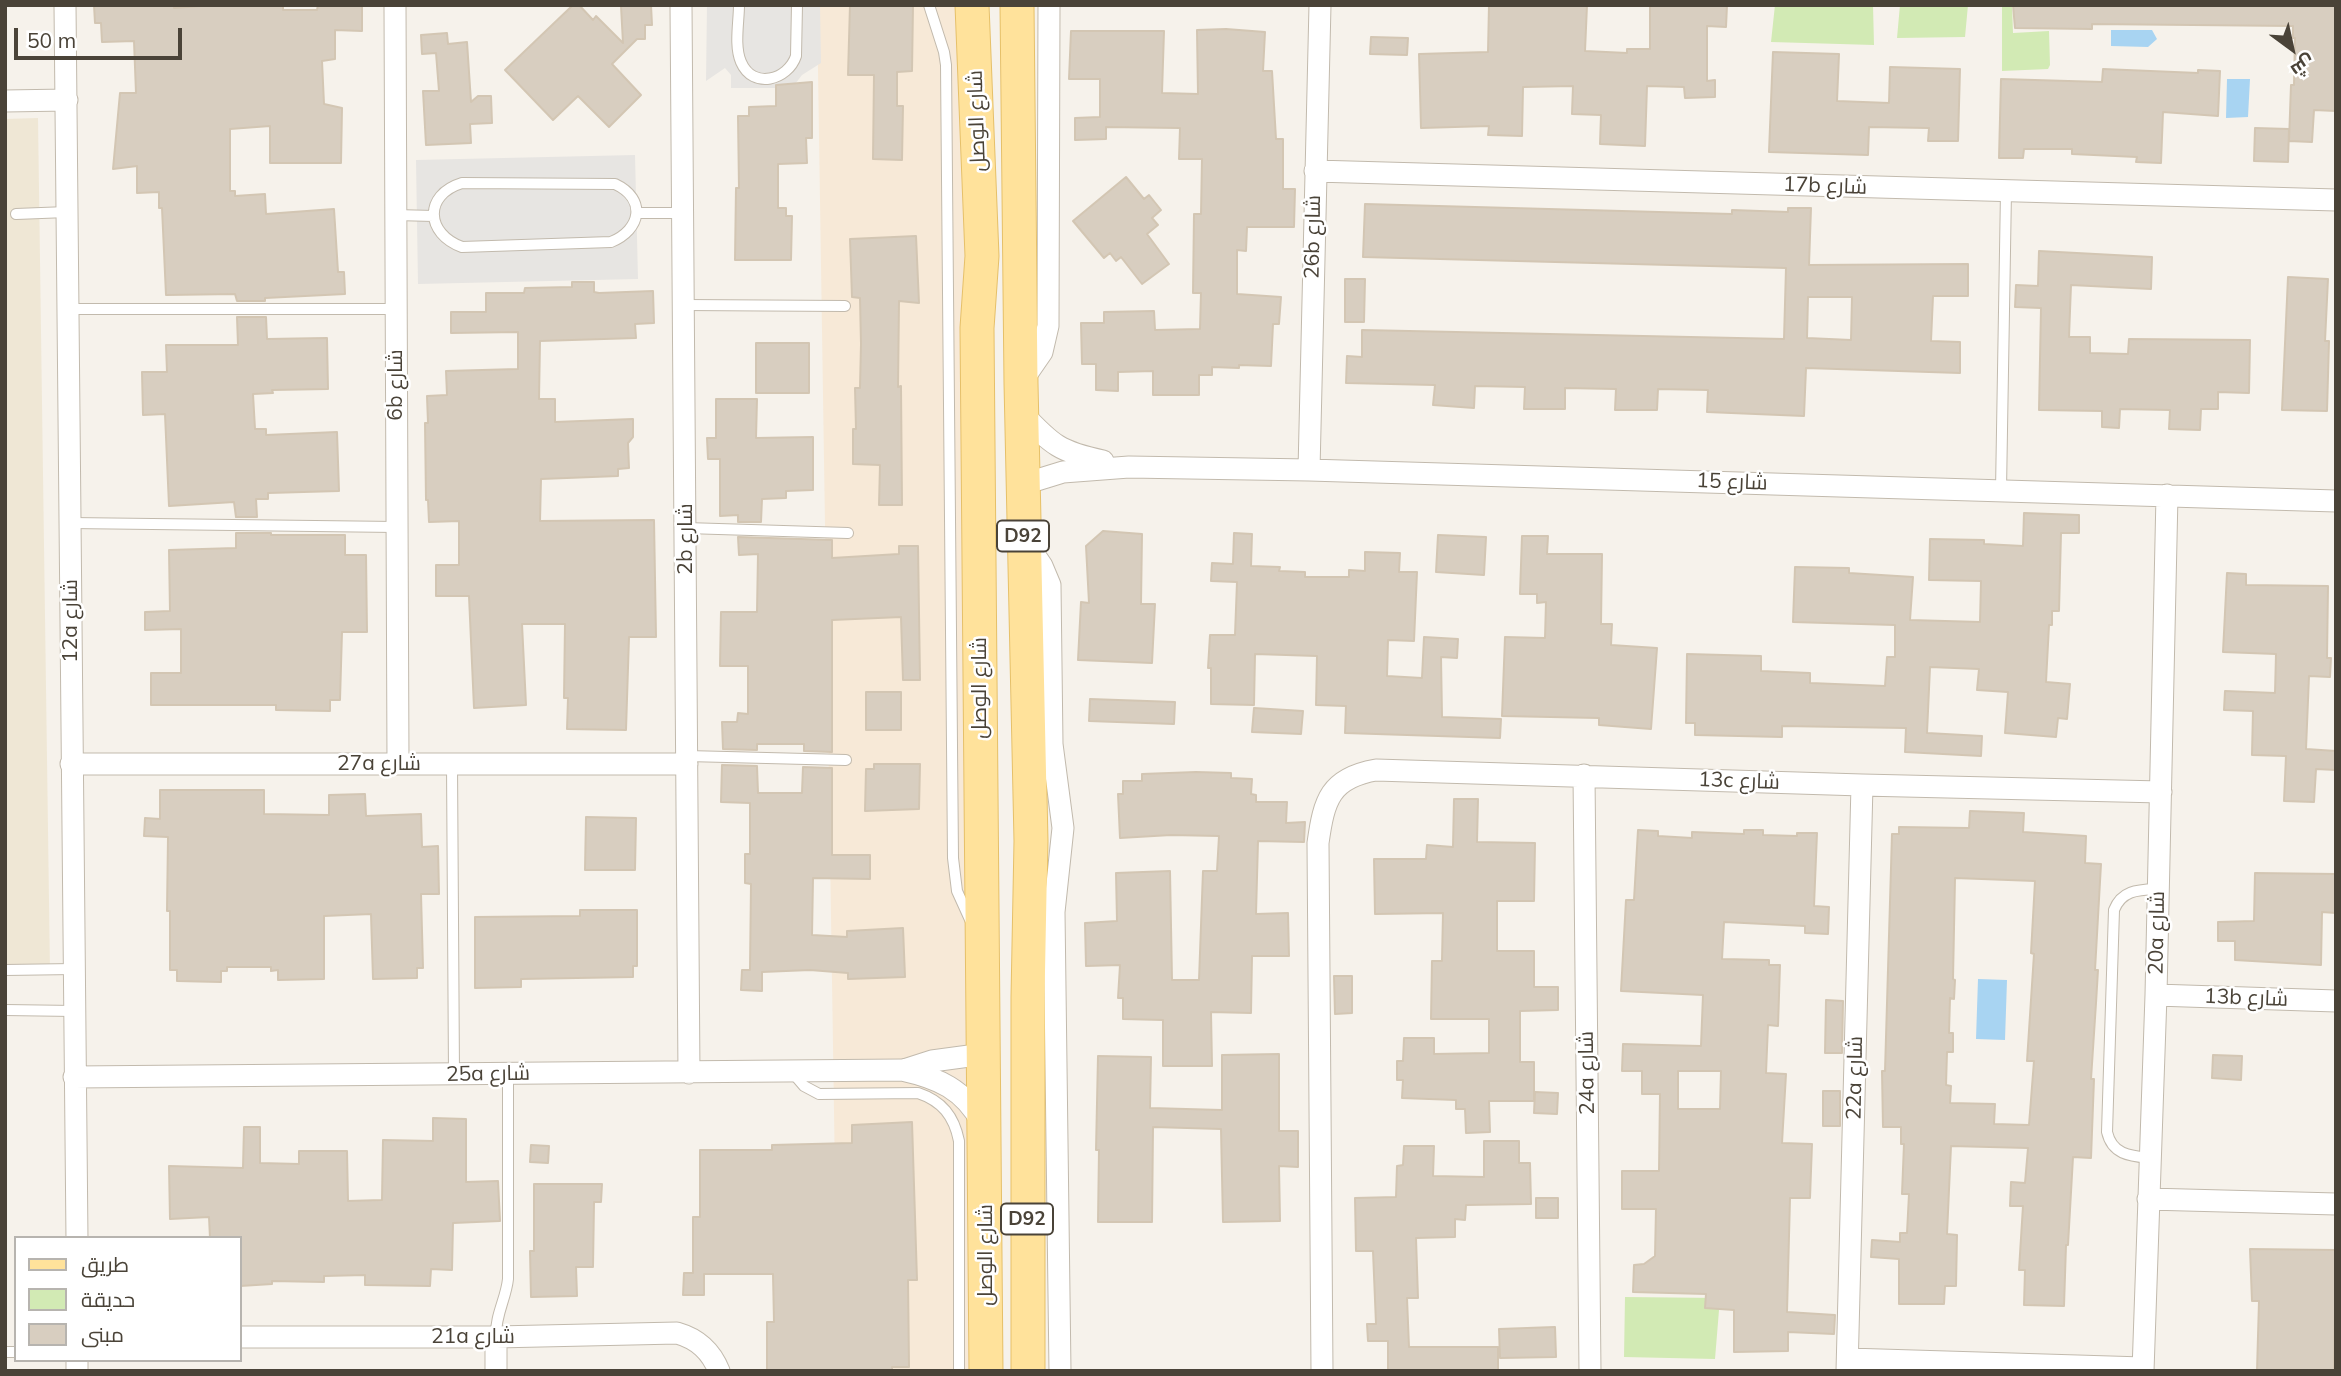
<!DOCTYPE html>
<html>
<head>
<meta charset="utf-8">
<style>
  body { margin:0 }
  #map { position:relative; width:2341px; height:1376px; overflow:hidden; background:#f6f2eb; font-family:Mulish,Cairo,sans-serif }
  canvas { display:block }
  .frame { position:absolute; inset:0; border:7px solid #4a4338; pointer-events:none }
  .legend { position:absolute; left:14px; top:1236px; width:228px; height:126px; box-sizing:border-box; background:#fff; border:2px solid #b7b4af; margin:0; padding:9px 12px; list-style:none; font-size:21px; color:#4a4338 }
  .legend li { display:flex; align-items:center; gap:14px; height:35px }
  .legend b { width:35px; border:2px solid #b7b4af }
  .north { position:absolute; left:2257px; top:14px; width:70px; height:70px; -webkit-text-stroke:5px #fff; paint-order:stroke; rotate:147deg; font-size:19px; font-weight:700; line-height:28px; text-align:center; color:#4a4338 }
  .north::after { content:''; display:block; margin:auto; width:24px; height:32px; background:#4a4338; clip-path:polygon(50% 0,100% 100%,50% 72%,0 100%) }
  .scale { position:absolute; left:14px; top:28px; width:168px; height:32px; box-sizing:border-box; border:4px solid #4a4338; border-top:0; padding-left:9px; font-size:21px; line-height:24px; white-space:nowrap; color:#4a4338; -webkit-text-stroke:5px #fff; paint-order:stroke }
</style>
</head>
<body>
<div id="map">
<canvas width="2341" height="1376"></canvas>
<div class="frame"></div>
<ul class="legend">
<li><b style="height:9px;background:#ffe29b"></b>طريق</li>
<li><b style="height:19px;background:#d2eab4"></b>حديقة</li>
<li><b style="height:19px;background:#d8cec0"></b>مبنى</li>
</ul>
<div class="north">ش</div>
<div class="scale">50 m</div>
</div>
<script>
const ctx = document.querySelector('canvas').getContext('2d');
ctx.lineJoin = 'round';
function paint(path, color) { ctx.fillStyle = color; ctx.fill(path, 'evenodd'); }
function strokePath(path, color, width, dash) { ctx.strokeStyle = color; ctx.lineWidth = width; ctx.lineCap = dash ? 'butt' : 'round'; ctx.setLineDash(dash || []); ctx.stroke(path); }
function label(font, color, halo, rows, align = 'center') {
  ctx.font = font + ' Mulish,Cairo,sans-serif'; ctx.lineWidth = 5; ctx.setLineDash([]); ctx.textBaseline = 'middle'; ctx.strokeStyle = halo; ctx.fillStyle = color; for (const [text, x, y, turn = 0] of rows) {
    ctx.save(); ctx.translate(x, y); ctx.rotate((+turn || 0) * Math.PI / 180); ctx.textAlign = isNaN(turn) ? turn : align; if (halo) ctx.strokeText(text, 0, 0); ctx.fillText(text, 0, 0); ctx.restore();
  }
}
paint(new Path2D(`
  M817,5H974L987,1371H838Z`), '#f7e9d7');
paint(new Path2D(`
  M38,118L50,971L5,973V119Z`), '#efe7d5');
paint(new Path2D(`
  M1775,5H1873L1874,45L1771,42Z
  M1900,5H1968L1965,37L1897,38Z
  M2002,5H2012L2013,33L2049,31L2050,65L2048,69L2002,71Z
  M1625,1297L1720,1298L1715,1359L1624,1357Z`), '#d2eab4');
paint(new Path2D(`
  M707,5H820L821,63L802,75L792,88H731V75L725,68L706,81Z
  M635,155L638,279L418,284L416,160Z`), '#e7e5e2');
paint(new Path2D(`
  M2111,30H2152L2157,39L2148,47L2111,46Z
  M2227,79H2250L2248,117L2226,118Z
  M1978,979L2007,980L2005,1040L1976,1039Z`), '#a8d4f2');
const building = new Path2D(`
  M94,5H174V8L214,5H283V10H317L318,5H362V31L335,30V59L322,61L324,104L342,108L341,163H270V126L230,129V191H235V196L265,194L266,214L334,209L338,272H344L345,294L265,298V301H237L235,294L166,295L162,208H159V192L137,193V166L113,169L120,93H136L134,41L102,42L101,23H95Z
  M573,5H579L593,20L596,16L623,43L621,6L651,5L652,25H645V39H637L612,64L641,95L609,127L578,96L553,120L505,70Z
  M850,5H913L912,71L897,72V106H903L902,160L873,159L874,75H848Z
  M1489,5H1587L1585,51L1627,53V49H1650V5H1727L1726,27L1707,26V81L1715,80V97L1685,98L1684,87L1647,86L1645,146L1600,144L1601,115L1572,114L1573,86L1523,87L1522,136L1488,135L1489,126L1421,128L1419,54L1488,52Z
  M2013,5H2336V111L2314,110L2312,142L2289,141L2291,85H2294L2295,38H2293V26L2092,24V29L2015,28Z
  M1226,29L1265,32L1263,71H1272L1276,139H1283V189H1295L1294,227H1247L1246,251L1237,250V294L1281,297L1279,324H1273L1271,366L1239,365V368L1212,367V375H1199V395H1153V371L1118,372V391L1096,390V364H1082L1081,323H1104V312L1154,311L1155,330L1200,329L1201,293H1193L1194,214H1201L1202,159H1179L1180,128L1106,127V139L1075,140V118L1100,117V79H1069L1071,31H1164L1162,93L1198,94L1197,30Z
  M447,33L448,44L467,42L471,102L478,96H491L492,123L470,124L471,143L426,145L423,91H439L436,53L422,54L421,35Z
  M1371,37L1408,38L1407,55L1370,54Z
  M1773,52L1839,54L1837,101L1889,103L1890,67L1960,69L1958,141H1928L1929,128L1869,127L1868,155L1769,152Z
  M2103,69L2198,73V70L2220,71L2218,116L2163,112L2161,163L2136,162L2137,157L2072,154V149H2024L2023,158H1999L2001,79L2102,82Z
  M812,82V138H806L807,163L778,164V208H786V216H792L791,260H735L736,188H739L738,116H749V107L776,106V85Z
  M2255,128L2289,129L2288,162L2254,161Z
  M1126,177L1144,199L1149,195L1161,210L1152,218L1158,225L1147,234L1169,264L1142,284L1121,257L1116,261L1110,253L1104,258L1073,221Z
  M1365,204L1732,214V210L1788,212V208H1811L1809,265L1968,264V296H1933L1931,341L1960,342V373L1806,368L1804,416L1707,412L1708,390L1658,389L1657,410H1615L1616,389L1565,388V409H1524L1525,387L1475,386L1474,408L1433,405L1435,385L1346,383L1347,356L1362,357V330L1784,339L1786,268L1363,257ZM1808,297H1852L1851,340L1807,338Z
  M916,236L919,303L899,301L898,387L901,386L902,505H879L880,465L853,464V429H856L855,388H860L861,344L860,298L852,297L850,239Z
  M2039,251L2152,257L2151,289L2071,285L2069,337H2090V353L2128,354L2129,339L2250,340L2249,393L2218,392V409H2201L2200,430L2169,429L2170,410L2120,409L2119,428L2102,427V411L2039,410L2041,308L2015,307L2016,285L2038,286Z
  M2288,277L2328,279L2325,341H2329L2327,411L2282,410Z
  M1345,279H1365L1364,322H1345Z
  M572,282H594V292L599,293L653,291L654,323L635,324L636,338L540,341L539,399H555V422L633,419V437L628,443L629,468L618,469V476L541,479L540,521L654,520L656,637H629L626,730L567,729L568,698H564L565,624H522L526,705L474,708L469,596H436V565H459V521L429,522L428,500H426L425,423H428L427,396L447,395L446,371L518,369V332L451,333V312H486V293H524L525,288L572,287Z
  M237,317H266L267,339L327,338L328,389L272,390L273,393L253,394L255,429H266V435L337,432L339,491L268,493V499H256L257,517H236L234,502L169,506L165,414L143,415L142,372H167L166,345H238Z
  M756,343H809V393H756Z
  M716,399H757L756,438L813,437V490L786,491V498L762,499L761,522H738V515L720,516V459H708L707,438H716Z
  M2024,513L2079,515V533H2061L2059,611H2052V625H2049L2046,682L2070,684L2067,719L2058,718L2056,737L2005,733L2008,692L1977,690L1979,669L1930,667L1927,733L1982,736L1981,756L1905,752L1906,728L1782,726V737L1695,735V723H1686L1687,654L1761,656V671L1810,673V683L1885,686L1887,657H1895V625L1793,622L1795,567L1849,568V573L1913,577L1910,620L1980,622L1981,581L1929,580L1930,539L1984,540V544L2023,546Z
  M1103,531L1142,534L1141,604H1155L1152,663L1078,660L1081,602L1089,603L1086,546Z
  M236,533H271V535H345V555H366L367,632H342L340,700H330V711L276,710V705H151V673H181V629L145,630V612L170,611L169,550L236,548Z
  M1234,533L1252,534L1251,566L1280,567L1279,571L1305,572V577H1349V570L1365,571V552L1400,553L1399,572H1417L1414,641L1388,640L1387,676L1422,678L1424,637L1458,639L1457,658L1441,657L1442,717L1501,719L1500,738L1345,733L1346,706L1316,705L1317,656L1255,654L1254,705L1211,704V668H1208L1210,635H1235L1237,582L1211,581L1212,563L1233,564Z
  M1438,535L1486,537L1484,575L1436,572Z
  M1522,536H1548L1547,554H1602L1601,624H1612L1611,645L1657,648L1651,729L1599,725V718L1502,716L1505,637L1545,638L1546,602L1537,603V594H1520Z
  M738,537L832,540V558L899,554V546H918L920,680H903L901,617L832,620V752L804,751V744H757V750L723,749L722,722H737L738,713L748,714V666H720L721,612H757L758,554L739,555Z
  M2227,573L2246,574V585L2328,586L2327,658H2331L2330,677L2309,676L2306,749L2336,751V770L2316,769L2314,802L2284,801L2286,756L2252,755L2253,711L2224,710L2225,691L2275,693L2276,654L2223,652Z
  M866,692H901V730H866Z
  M1090,699L1175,702L1174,724L1089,721Z
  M1254,708L1303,711L1301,734L1252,732Z
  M874,764H920L919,809L865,811L866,769H874Z
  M722,765L757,766L758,793H802L803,767L832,768V855H870V879L813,878L812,935L847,937V931L903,928L905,977L848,979V973L810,970L762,972V991L741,990L742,970H750L751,884L745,883V854H750V803L721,802Z
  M1196,772L1231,773V778L1252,779L1251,794L1256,795V802H1287L1286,823L1305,822L1304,842L1258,841L1256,914L1288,913L1289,956H1252L1251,1013L1211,1012L1212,1066H1163V1020L1123,1019V998H1118L1120,965L1086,966L1085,923L1117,921L1116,873L1170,871L1172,980H1199L1203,871H1217L1219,836L1171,835L1120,838L1118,794H1123V781H1142V774Z
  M160,790H264V814L329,815V795L365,794L366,816L421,814L422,847L438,846L439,894H421L423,968H417V978L373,979L371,914L324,916V979L278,980V970L271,971V967H227V971H221V982L177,981V970H170V911H167L168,837L144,836L145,818L160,819Z
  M1454,799H1478L1477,842L1535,843L1534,901H1497V951H1534V987H1558V1010L1520,1011V1062H1534V1101H1489L1490,1132L1466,1133L1465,1109H1456V1100L1402,1098L1403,1080H1397V1061H1403L1404,1038H1434V1054L1489,1053V1019H1431L1432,961H1442L1443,913L1375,914L1374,859H1426L1427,845L1453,847Z
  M1970,811L2024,813L2023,832L2086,836L2085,863L2101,864L2095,970H2098L2096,1003L2091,1079H2094L2091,1158L2073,1157L2068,1245H2066L2064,1306L2024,1305L2025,1270H2019L2023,1206H2010L2011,1182L2025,1183L2028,1148L1951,1146L1947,1234L1957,1235L1956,1286H1945L1944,1304H1899V1259L1871,1257L1872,1240L1900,1242V1233H1907L1909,1194H1902L1904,1144H1901V1127H1883L1882,1071H1885L1892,834H1899V827L1969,828ZM1955,878L2035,881L2031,953L2034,954L2027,1061H2034L2029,1125L1994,1124L1995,1104L1950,1103L1951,1086L1946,1085L1947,1052H1953V1033H1949L1950,998L1954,999L1955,980L1953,979Z
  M586,817L636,818L635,870H585Z
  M1638,830L1658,831V836L1692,838V832L1744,834V830H1763V835L1797,836V833H1817L1814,906L1829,907L1828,934L1805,933V926L1724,922L1722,959L1769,960V965H1780L1778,1026L1768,1025L1766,1073L1786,1074L1782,1143L1812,1144L1810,1198H1790L1787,1312L1835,1315L1834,1334L1788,1332V1351L1734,1352V1310L1705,1308L1706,1294L1633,1292L1634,1265L1644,1264L1655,1256L1656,1209H1622V1171H1659L1660,1094H1642V1071H1622L1623,1044L1701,1046L1703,995L1621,991L1626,900H1634ZM1678,1071H1721L1720,1109H1678Z
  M2255,873L2336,874V913L2322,912L2321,965L2235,960V941H2218V922L2254,921Z
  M580,910H637V966H633V977L521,979V987L475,988V917L580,916Z
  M1334,976H1352V1013L1335,1014Z
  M1826,1000L1843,1001L1842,1053H1825Z
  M1279,1054V1131H1298V1167L1279,1166L1280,1221L1223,1222L1221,1129L1153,1127L1152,1222H1098L1099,1150H1096L1098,1056L1151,1057L1150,1108L1222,1110V1055Z
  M2213,1055L2242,1056L2241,1080L2212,1078Z
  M1823,1091H1840V1126H1823Z
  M1535,1092L1558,1093L1557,1114L1534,1113Z
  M433,1118L466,1119V1182L498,1181L500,1221L453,1223L452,1270L431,1269L430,1286L365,1285V1275L324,1276V1282L272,1281V1284L240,1286V1238H210L209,1217L170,1219L169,1166L243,1168L244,1127H260V1163L299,1164V1151H347L348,1201L382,1200L383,1140L433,1141Z
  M912,1122L917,1280H908L909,1367H892V1371H767V1322H774L773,1274H704V1295H683L684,1273H693V1217H700V1150H772V1145L852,1143V1125Z
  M1484,1141H1519V1163H1530L1531,1204L1466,1205L1465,1220L1455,1219V1237L1416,1238L1418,1298H1407L1409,1347H1498V1371H1388V1341H1368L1367,1324H1376L1373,1251H1356L1355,1198L1396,1197L1397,1166L1403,1165L1404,1146H1434L1433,1176L1484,1177Z
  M531,1145L549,1146L548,1163L530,1162Z
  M534,1184H602L601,1202H594L593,1267H576L577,1296L531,1297L530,1251H534Z
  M1536,1198H1558V1218H1536Z
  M2250,1249L2336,1250L2334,1371H2257L2259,1301H2252Z
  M1555,1327L1556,1357L1500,1358L1499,1329Z`);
paint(building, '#d8cec0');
strokePath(building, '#d3c6b3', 2);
const lane = new Path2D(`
  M739,5C739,22 734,46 741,62C753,90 788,80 796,56L797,5
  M929,5L944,52L946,65L953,858L957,891L972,924
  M462,183L615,184C647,199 641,230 611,242L462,247C426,234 423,195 462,183Z
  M637,213H684
  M16,214L67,212
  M395,215L434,216
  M685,305L845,306
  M67,309H395
  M2001,490L2006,191
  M71,523L396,527
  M686,528L848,533
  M687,756L846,760
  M452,764L454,1074
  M5,970L74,969
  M5,1010L74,1011
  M792,1072L804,1086L819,1094L918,1093C942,1101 954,1116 959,1141V1371
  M2149,1158C2129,1156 2112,1154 2107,1132L2114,910C2122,890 2138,890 2158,889
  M496,1337C495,1315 506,1299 508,1279V1073
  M5,1352H16`);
const street = new Path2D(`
  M65,5L77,1238
  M395,5L398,764
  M681,5L689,1073
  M5,101L67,100
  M1315,171L2336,200
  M1022,381L1042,352L1048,326L1049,5
  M1022,413C1052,445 1060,452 1103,461
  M1309,470L1320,5
  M1024,484L1063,472L1129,467L1309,470L2336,501
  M1025,541L1042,566L1050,585L1052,744L1063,828L1054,912L1060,1371
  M71,764H687
  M1584,775L1590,1371
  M2156,995L2336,1001
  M904,1070L932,1061L984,1054
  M74,1077L902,1070C938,1078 964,1089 982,1123
  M2148,1199L2336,1204
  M240,1337H496L677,1333C698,1339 711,1351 719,1371
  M1848,1359L2143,1368
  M77,1360V1371
  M496,1371V1337
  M1322,1371L1318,843C1324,800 1330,778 1376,770L1862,785L2161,792
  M1847,1371L1862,785
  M2143,1371L2156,995L2167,495`);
const primary = new Path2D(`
  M972,5L982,256L977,328L986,1371
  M1017,5L1021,383L1031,841L1028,997V1371`);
strokePath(lane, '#c2baad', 12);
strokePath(street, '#c2baad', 23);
strokePath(primary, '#e6c069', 35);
strokePath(lane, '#fff', 10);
strokePath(street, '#fff', 21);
strokePath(primary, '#ffe29b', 33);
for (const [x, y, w] of [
  [1023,536,52],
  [1027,1219,52]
]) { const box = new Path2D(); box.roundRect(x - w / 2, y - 15.5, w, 31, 5); ctx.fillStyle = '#fff'; ctx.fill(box); strokePath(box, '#4a4338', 2); }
label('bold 19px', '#4a4338', null, [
  ["D92",1023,536],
  ["D92",1027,1219]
]);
label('21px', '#4a4338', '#fff', [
  ["شارع الوصل",977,121,-92],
  ["17b شارع",1825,186,2],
  ["26b شارع",1313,237,-89],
  ["6b شارع",396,385,-90],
  ["شارع 15",1732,482,2],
  ["2b شارع",686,539,-90],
  ["12a شارع",71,621,-90],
  ["شارع الوصل",980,688,-90],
  ["27a شارع",379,764],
  ["13c شارع",1739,781,2],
  ["20a شارع",2157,933,-89],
  ["13b شارع",2246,998,2],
  ["24a شارع",1587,1073,-91],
  ["25a شارع",488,1074,-1],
  ["22a شارع",1855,1078,-89],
  ["شارع الوصل",986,1255,-90],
  ["21a شارع",473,1337]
]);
</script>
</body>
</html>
